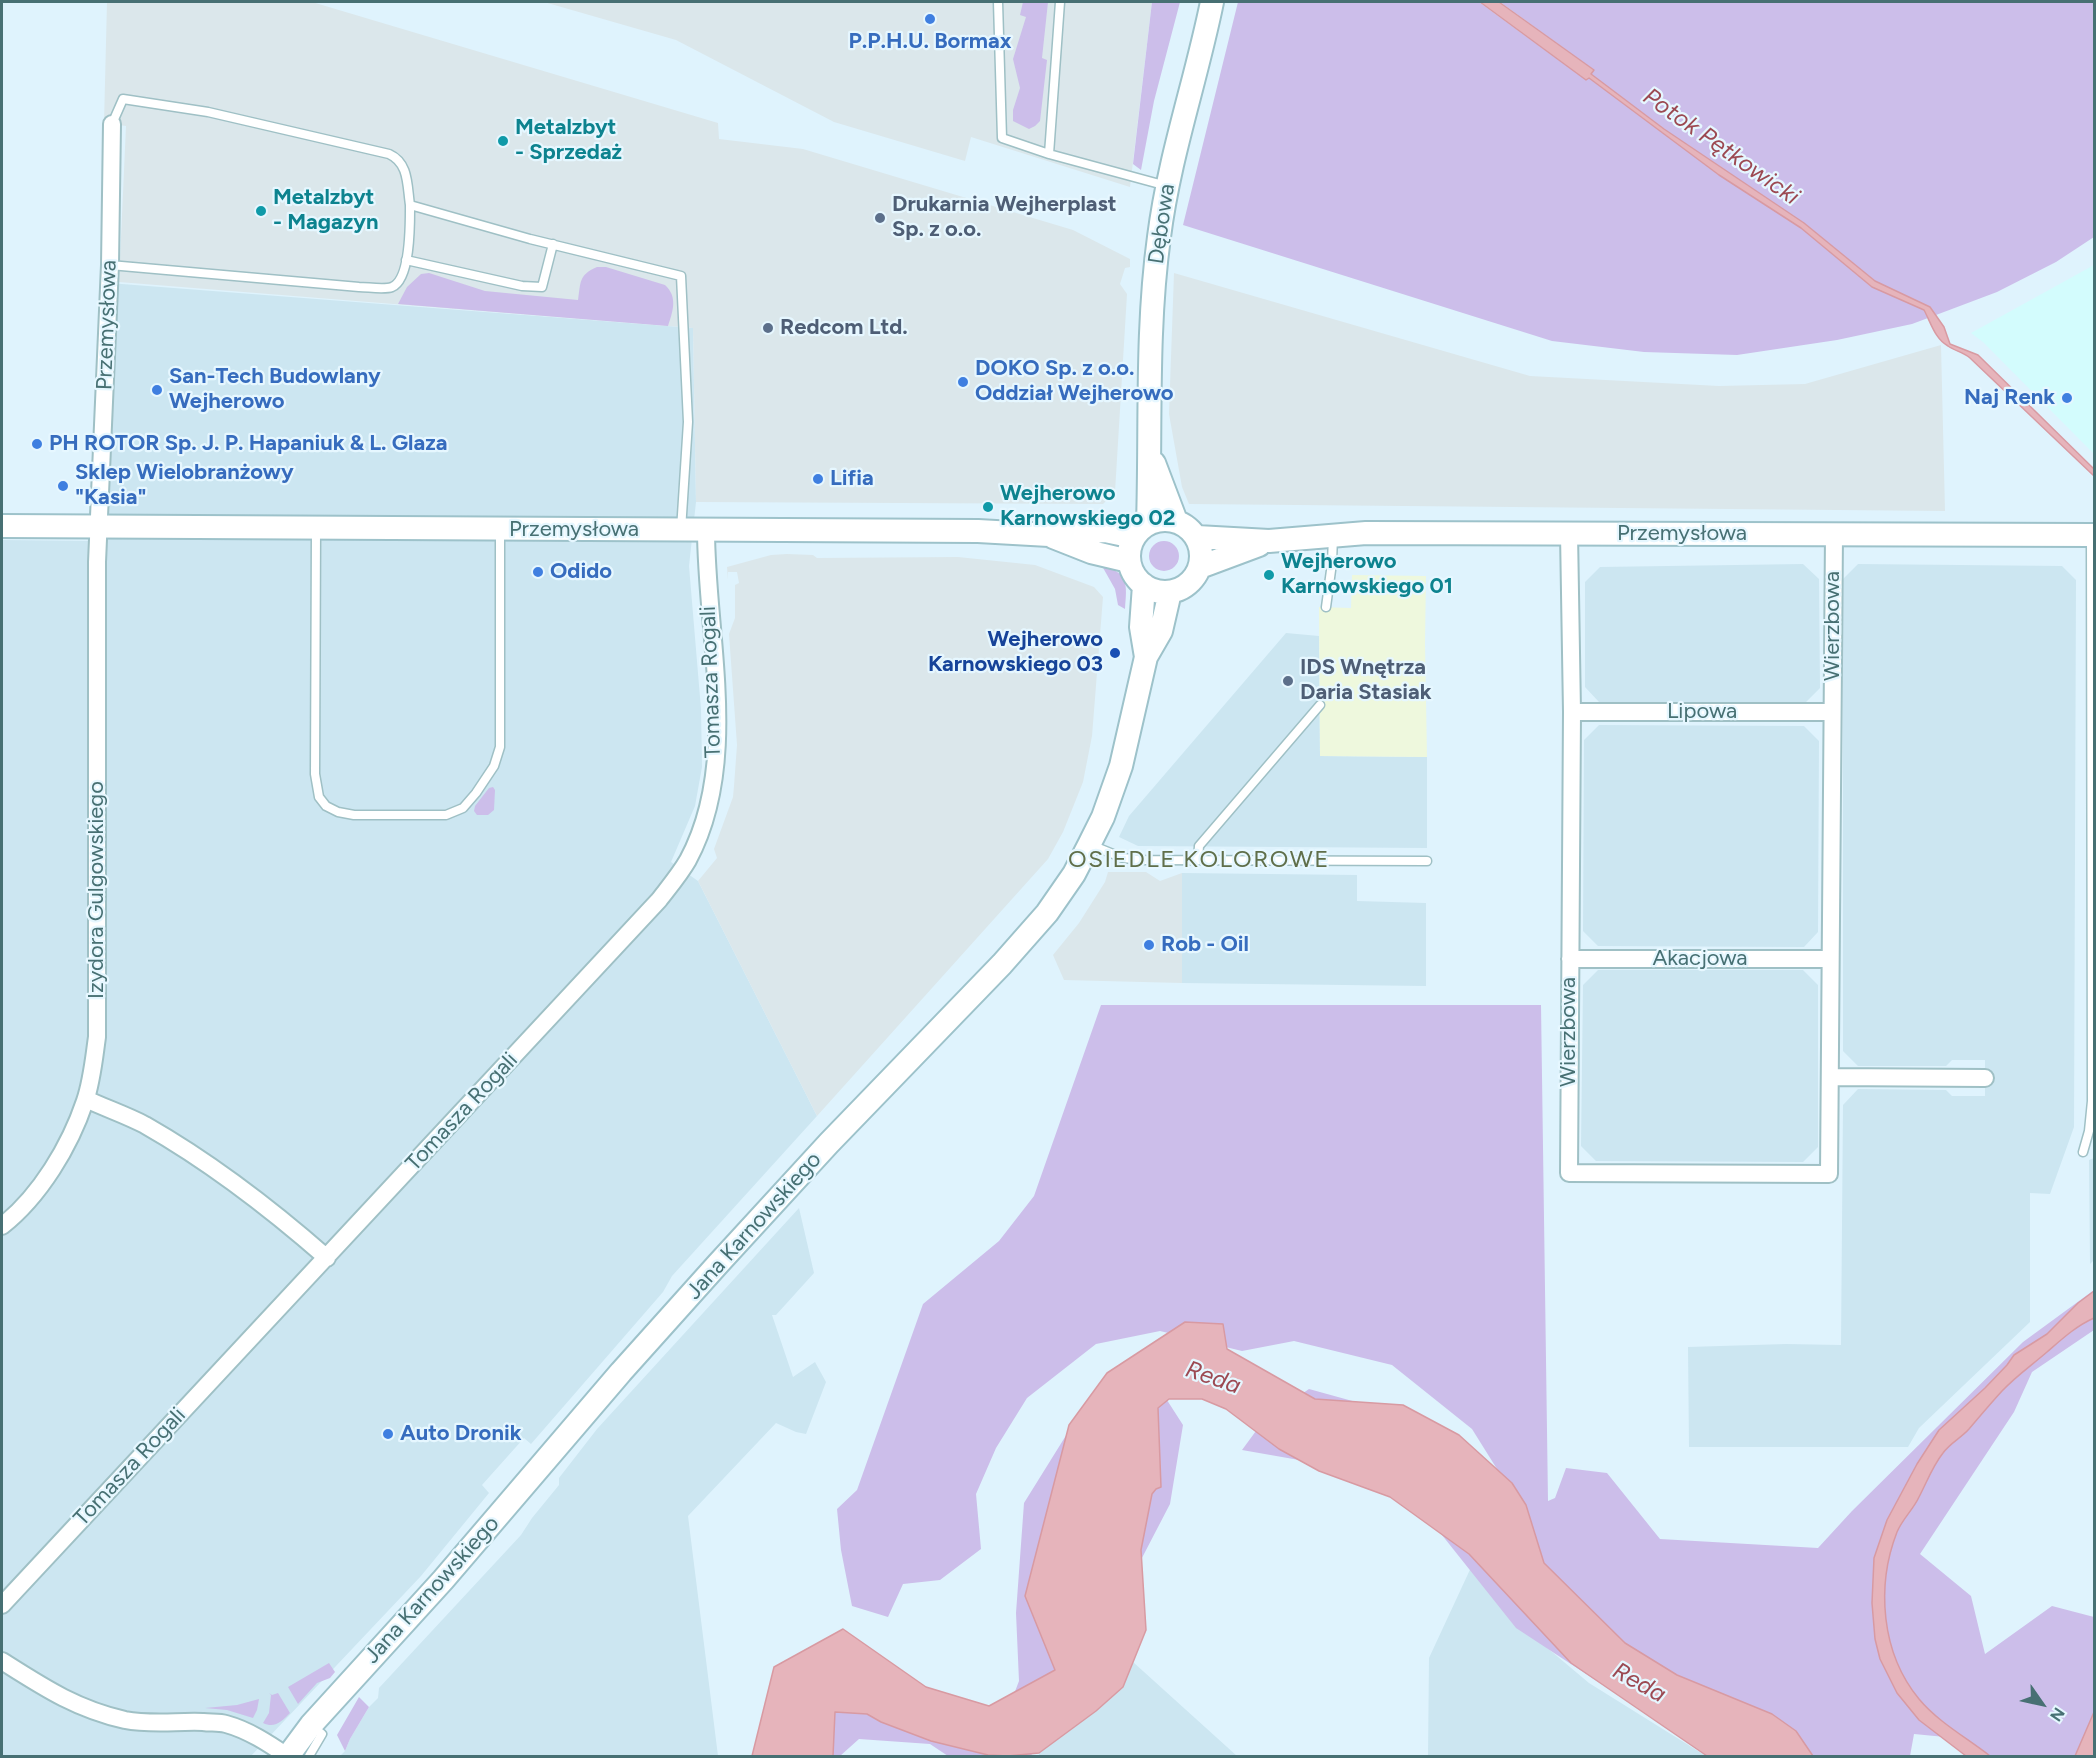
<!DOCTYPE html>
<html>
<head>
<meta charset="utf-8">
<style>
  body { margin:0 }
  #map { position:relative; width:2096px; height:1758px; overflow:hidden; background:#dff3fd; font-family:Figtree,sans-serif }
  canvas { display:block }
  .frame { position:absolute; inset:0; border:3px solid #477073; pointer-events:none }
  .north { position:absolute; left:2012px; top:1674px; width:60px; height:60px; -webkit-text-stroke:4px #e6f7ff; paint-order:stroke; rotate:124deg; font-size:16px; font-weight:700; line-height:24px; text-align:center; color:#477073 }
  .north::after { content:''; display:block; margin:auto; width:21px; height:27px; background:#477073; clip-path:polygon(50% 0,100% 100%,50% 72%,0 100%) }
</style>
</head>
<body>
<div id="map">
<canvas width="2096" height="1758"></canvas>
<div class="frame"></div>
<div class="north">N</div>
</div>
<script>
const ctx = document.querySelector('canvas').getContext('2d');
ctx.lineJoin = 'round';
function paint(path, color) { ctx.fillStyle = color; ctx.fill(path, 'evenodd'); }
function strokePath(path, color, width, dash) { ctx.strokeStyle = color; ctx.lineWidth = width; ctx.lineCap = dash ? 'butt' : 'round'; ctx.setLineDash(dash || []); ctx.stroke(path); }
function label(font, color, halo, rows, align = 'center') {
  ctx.font = font + ' Figtree,sans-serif'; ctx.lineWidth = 4.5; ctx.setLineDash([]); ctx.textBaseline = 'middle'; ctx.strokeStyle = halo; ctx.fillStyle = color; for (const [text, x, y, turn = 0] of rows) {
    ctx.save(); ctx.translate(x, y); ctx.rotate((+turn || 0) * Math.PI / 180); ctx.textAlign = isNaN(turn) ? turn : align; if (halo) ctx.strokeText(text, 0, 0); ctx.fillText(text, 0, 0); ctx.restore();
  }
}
paint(new Path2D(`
  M109,283L693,328L696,502L689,566L701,709L702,767L695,806L671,862L698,881L817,1116L672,1276L663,1292L531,1444L524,1438L482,1485L489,1493L421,1576L251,1756H2V540L98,541Z
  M1803,564L1819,579L1820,688L1805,703L1599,702L1585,687V582L1600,567Z
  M1858,564L2062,566L2076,580L2074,1127L2050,1194L2030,1193V1322L1919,1428L1908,1447H1689L1688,1347L1786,1344L1841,1345L1843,1105L1858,1089L1946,1090L1952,1096H1985V1060H1952L1946,1066H1858L1843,1051V579Z
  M1286,633L1319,636L1320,756L1427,757V848L1138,846L1119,837L1129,816Z
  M1599,725L1804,726L1819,741L1818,932L1804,947L1598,946L1583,931L1584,740Z
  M1182,873L1357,875V901L1426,903V986L1182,983Z
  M1598,970H1803L1818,985V1147L1803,1162L1596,1161L1581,1146L1583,985Z
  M2094,1158V1260L2090,1264L2089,1160Z
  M799,1208L814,1273L776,1315H772L793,1377L815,1362L826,1382L806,1434L796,1432L776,1423L688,1516L718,1756H340L345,1751L350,1739L369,1707L378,1698L379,1688L521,1535L532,1518L559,1485V1478L597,1429Z
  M1474,1561L1539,1641L1589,1683L1706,1756H1428L1429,1658Z
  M1133,1662L1237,1756H1039V1753L1096,1711L1123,1687Z`), '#cce6f1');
paint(new Path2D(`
  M2094,265V454L1983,342L1971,333Z`), '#d3fcfd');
paint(new Path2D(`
  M107,2H312L718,123L719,139L803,149L1073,230L1130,259V267L1125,268L1120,284L1127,294L1115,492L1103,504L696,502L693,328L119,282L126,126L104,123Z
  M544,2H1152L1130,187L971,137L965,161L834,122L676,40Z
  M1174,273L1530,376L1719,386L1805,384L1941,345L1945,511L1189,504L1182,487L1169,414Z
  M787,554L813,555L817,558L958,557L1035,565L1094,587L1103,597L1092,736L1083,782L1063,832L1048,859L817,1116L698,881L717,858L714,849L733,797L734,786L737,745L729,634L735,618V585L739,583L737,572H728V580L727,567L771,555Z
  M1108,872H1146L1160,881L1182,873V983L1064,980L1053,955L1079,923L1105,882Z`), '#dbe7eb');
paint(new Path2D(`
  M1352,575L1426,576L1425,643L1427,757L1320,756L1319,607L1351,608Z`), '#eef8dd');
paint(new Path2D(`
  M1023,2H1048L1042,58L1047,60L1040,121L1035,126L1029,129L1013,121V110L1020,88L1013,59L1026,17L1020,15Z
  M1152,2H1180L1154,101L1141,170L1133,164Z
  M1238,2H1479L1586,80L1589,78L1719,175L1801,228L1872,287L1924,310L1928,318L1912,324L1837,340L1737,355L1644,352L1552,341L1183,225Z
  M1500,2H2094V237L2056,262L1997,292L1936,315L1929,307L1875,281L1804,223L1664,129L1591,74L1594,70Z
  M597,267H606L665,285C678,297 673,311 668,326L398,304L407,287L421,274L429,273L485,291L578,300C581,283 578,275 597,267Z
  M1149 556a15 15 0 1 1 30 0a15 15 0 1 1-30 0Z
  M1102,566C1129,572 1127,585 1125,609L1118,605L1115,589Z
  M493,787L495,790L494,810L488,815H477L474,811L475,806L489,788Z
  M1101,1005H1541L1548,1501L1555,1498L1566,1468L1607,1473L1660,1539L1818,1548L1852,1511L2023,1342L2094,1290V1330L2032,1372L2014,1412L1920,1554L1971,1596L1985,1654L2052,1606L2094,1617V1756H1972L1945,1737L1914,1734L1910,1756H1711L1516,1628L1434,1525L1356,1470L1242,1450L1264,1420L1309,1389L1403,1415L1497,1469L1472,1429L1392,1365L1294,1341L1242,1351L1160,1331L1096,1344L1027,1398L996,1448L976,1494L981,1549L940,1580L903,1584L888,1617L852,1606L841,1550L837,1509L857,1490L923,1304L999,1241L1034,1196Z
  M1156,1383L1183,1425L1170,1504L1105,1629L1114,1683L1030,1756H948L930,1744L859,1739L840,1756H796L808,1695L995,1744L1019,1681L1016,1613L1024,1503L1075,1421Z
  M329,1663L335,1672L330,1678L317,1683L298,1704L288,1687Z
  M269,1693L272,1695L278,1693L290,1713C282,1721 275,1729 263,1723L269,1713L271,1695Z
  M359,1697L369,1707L350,1739L345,1751L337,1735Z
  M259,1699L257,1710L253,1718L227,1710L205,1708L237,1705Z`), '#ccbeea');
const water = new Path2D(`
  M1480,2H1499L1594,70L1591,74L1664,129L1804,223L1875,281L1930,307L1944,327L1950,344L1978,355L2094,469V476L1970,358C1963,352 1955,351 1948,346C1935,339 1931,323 1924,310L1872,287L1801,228L1719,175L1589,78L1586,80Z
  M2094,1291V1318C2076,1326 2062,1339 2047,1352C2032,1365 2016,1376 2002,1391C1991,1403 1980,1416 1969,1429C1961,1438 1950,1443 1943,1453C1932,1467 1927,1482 1919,1497C1913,1510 1903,1518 1897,1532C1876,1586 1881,1653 1919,1699C1938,1722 1967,1738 1990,1756H1966L1919,1720L1897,1693L1880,1659L1875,1639L1872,1603L1874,1558L1887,1520L1917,1464L1939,1430L1985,1388L2007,1365L2014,1355L2047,1334L2078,1303Z
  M1185,1322L1223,1324L1227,1349L1315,1399L1403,1405L1459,1435L1512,1483L1526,1505L1544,1563L1625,1643L1677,1675L1772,1714L1796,1731L1813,1756H1707L1571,1663L1469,1554L1390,1497L1319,1471L1279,1449L1226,1409L1202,1399H1169L1158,1408L1161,1487L1156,1489L1152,1494L1141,1550L1146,1630L1123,1687L1096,1711L1039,1753L1008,1756L988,1755L931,1741L881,1722L867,1714L835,1712L833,1756H752L774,1667L843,1629L926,1687L989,1706L1055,1670L1025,1596L1069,1425L1107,1373Z
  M2094,1712V1756H2075Z`);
paint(water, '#e6b4bb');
strokePath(water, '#d89aa2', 1.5);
const lane = new Path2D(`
  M998,2L1002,138L1049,154
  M1060,2L1049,154L1167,186
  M112,124L123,99L208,112L389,154C409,163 407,185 410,205L530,239L681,276L688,422L681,530
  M406,260L522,286L542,287L553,244
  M110,265L359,287C368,287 384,290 392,287C411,279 410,222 410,205
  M316,529L315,774L319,797L326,806L338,812L354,815H446L463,808L476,793L494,766L500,747V530
  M1326,607L1332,563L1333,536
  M1091,845L1123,858L1142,860L1427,861
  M1198,860L1199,846L1320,705
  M2083,1152L2089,1131L2092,1101L2091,536
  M309,1756L322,1734L312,1726`);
const street = new Path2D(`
  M1569,533L1572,712L1569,1173L1829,1174L1834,534
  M1572,712H1832
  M1570,959H1830
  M1830,1077L1985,1078
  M86,1099C105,1108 126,1115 145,1125C210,1162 270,1208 327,1258
  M2,1226C40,1196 70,1146 85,1101C92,1081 94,1058 97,1037V562L110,265L112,124
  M2,1605L659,900C669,887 680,874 688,860C741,762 706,635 706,530
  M2,1661C43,1687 76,1709 125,1720C151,1725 177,1721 203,1722C211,1723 219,1722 226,1724C248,1730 268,1743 287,1756`);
const secondary = new Path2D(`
  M1154,463L1176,521
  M1129 556a36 36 0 1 1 72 0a36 36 0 1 1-72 0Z
  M1148,524C1151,428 1146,332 1159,237C1169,157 1196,81 1212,2
  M2,526L978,531L1049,535L1105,531L1134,537
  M1053,537L1091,552L1129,561
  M1197,537L1269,541L1366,533L2094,535
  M1200,567L1259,545
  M1146,657L1161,631L1170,592
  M288,1756L311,1725L443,1580L621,1372L717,1265L829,1143L1002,964L1047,913L1074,874L1089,845L1103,817L1121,766L1146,657L1141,627L1144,585`);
strokePath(lane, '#9fc0c5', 11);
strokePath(street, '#9fc0c5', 20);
strokePath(secondary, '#9dc2ca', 26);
strokePath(lane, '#fff', 8);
strokePath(street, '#fff', 16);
strokePath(secondary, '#fff', 22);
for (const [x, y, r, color] of [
  [930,19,6,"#3f7fe0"],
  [503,141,6,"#0f9aa8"],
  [261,211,6,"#0f9aa8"],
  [880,218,6,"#5c6f8a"],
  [768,328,6,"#5c6f8a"],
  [963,382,6,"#3f7fe0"],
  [157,390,6,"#3f7fe0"],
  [2067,398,6,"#3f7fe0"],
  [37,444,6,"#3f7fe0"],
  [818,479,6,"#3f7fe0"],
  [63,486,6,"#3f7fe0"],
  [988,507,6,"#0f9aa8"],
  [538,572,6,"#3f7fe0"],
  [1269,575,6,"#0f9aa8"],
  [1115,653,6,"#1a4fb4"],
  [1288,681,6,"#5c6f8a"],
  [1149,945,6,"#3f7fe0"],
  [388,1434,6,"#3f7fe0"]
]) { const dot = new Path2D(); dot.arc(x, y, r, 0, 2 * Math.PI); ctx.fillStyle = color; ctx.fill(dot); strokePath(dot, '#e6f7ff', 2); }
label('bold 22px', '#366cbe', '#e6f7ff', [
  ["P.P.H.U. Bormax",930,42,"center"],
  ["DOKO Sp. z o.o.",975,369],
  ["Oddział Wejherowo",975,394],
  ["San-Tech Budowlany",169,377],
  ["Wejherowo",169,402],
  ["Naj Renk",2055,398,"right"],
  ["PH ROTOR Sp. J. P. Hapaniuk & L. Glaza",49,444],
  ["Sklep Wielobranżowy",75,473],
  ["\"Kasia\"",75,498],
  ["Lifia",830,479],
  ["Odido",550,572],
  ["Rob - Oil",1161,945],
  ["Auto Dronik",400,1434]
], 'left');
label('bold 22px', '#0d838f', '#e6f7ff', [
  ["Metalzbyt",515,128],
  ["- Sprzedaż",515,153],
  ["Metalzbyt",273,198],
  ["- Magazyn",273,223],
  ["Wejherowo",1000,494],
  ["Karnowskiego 02",1000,519],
  ["Wejherowo",1281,562],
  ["Karnowskiego 01",1281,587]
], 'left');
label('bold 22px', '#4e5e75', '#e6f7ff', [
  ["Drukarnia Wejherplast",892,205],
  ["Sp. z o.o.",892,230],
  ["Redcom Ltd.",780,328],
  ["IDS Wnętrza",1300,668],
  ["Daria Stasiak",1300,693]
], 'left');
label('22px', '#477073', '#e6f7ff', [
  ["Dębowa",1162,224,-82],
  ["Przemysłowa",107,325,-88],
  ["Przemysłowa",574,530],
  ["Przemysłowa",1682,534],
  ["Wierzbowa",1833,626,-90],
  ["Tomasza Rogali",711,682,-92],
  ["Lipowa",1702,712],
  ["Izydora Gulgowskiego",97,890,-90],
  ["Akacjowa",1700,959],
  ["Wierzbowa",1569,1032,-90],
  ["Tomasza Rogali",462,1112,-47],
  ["Jana Karnowskiego",754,1226,-48],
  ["Tomasza Rogali",130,1467,-47],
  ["Jana Karnowskiego",432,1590,-48]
]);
label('bold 22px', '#164399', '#e6f7ff', [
  ["Wejherowo",1103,640],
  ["Karnowskiego 03",1103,665]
], 'right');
label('italic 24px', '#9c4952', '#e6f7ff', [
  ["Potok Pętkowicki",1721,147,35],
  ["Reda",1213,1378,19],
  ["Reda",1639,1683,29]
]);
ctx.letterSpacing = '1.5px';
label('24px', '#606f4a', '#e6f7ff', [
  ["OSIEDLE KOLOROWE",1199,860]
]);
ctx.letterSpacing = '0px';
</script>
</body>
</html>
